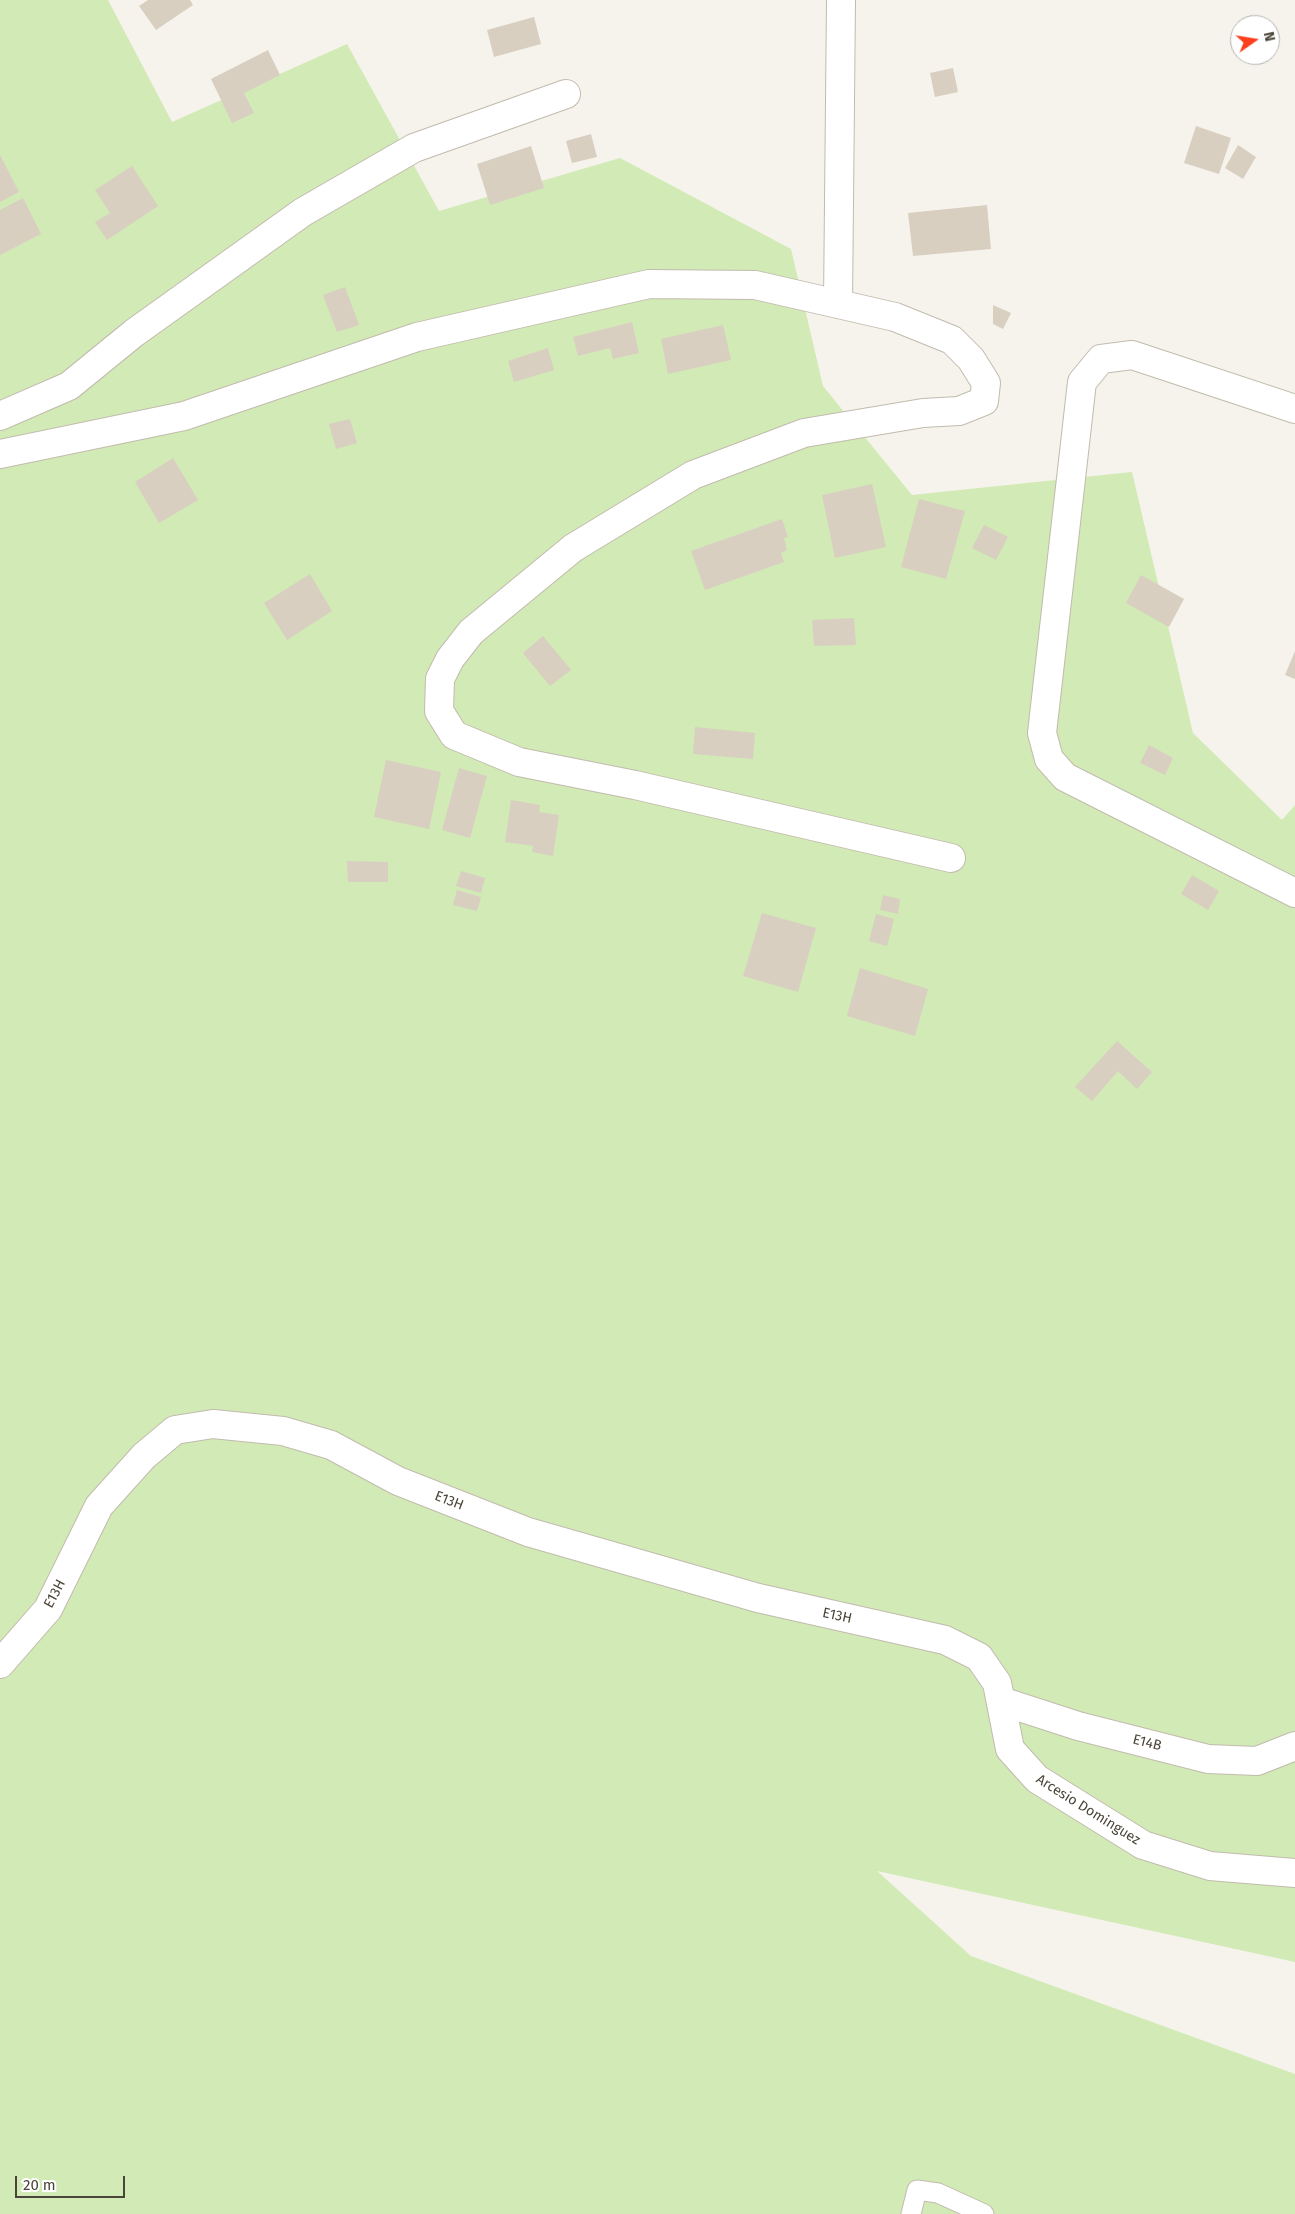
<!DOCTYPE html>
<html>
<head>
<meta charset="utf-8">
<style>
  body { margin:0 }
  #map { position:relative; width:1295px; height:2214px; overflow:hidden; background:#f6f3ec; font-family:"Fira Sans",sans-serif }
  canvas { display:block }
  .north { position:absolute; left:1230px; top:15px; width:50px; height:50px; box-sizing:border-box; background:#fff; border:1px solid #b7b4b0; border-radius:50%; rotate:77deg; font-size:14px; font-weight:700; line-height:20px; text-align:center; color:#4b4439 }
  .north::after { content:''; display:block; margin:auto; width:18px; height:22px; background:#fc3f1d; clip-path:polygon(50% 0,100% 100%,50% 72%,0 100%) }
  .scale { position:absolute; left:15px; top:2176px; width:110px; height:22px; box-sizing:border-box; border:2px solid #4b4439; border-top:0; padding-left:6px; font-size:15px; line-height:18px; white-space:nowrap; color:#4b4439; -webkit-text-stroke:4px #fff; paint-order:stroke }
</style>
</head>
<body>
<div id="map">
<canvas width="1295" height="2214"></canvas>
<div class="north">N</div>
<div class="scale">20 m</div>
</div>
<script>
const ctx = document.querySelector('canvas').getContext('2d');
ctx.lineJoin = 'round';
function paint(path, color) { ctx.fillStyle = color; ctx.fill(path, 'evenodd'); }
function strokePath(path, color, width, dash) { ctx.strokeStyle = color; ctx.lineWidth = width; ctx.lineCap = dash ? 'butt' : 'round'; ctx.setLineDash(dash || []); ctx.stroke(path); }
function label(font, color, halo, rows, align = 'center') {
  ctx.font = font + ' "Fira Sans",sans-serif'; ctx.lineWidth = 4; ctx.setLineDash([]); ctx.textBaseline = 'middle'; ctx.strokeStyle = halo; ctx.fillStyle = color; for (const [text, x, y, turn = 0] of rows) {
    ctx.save(); ctx.translate(x, y); ctx.rotate((+turn || 0) * Math.PI / 180); ctx.textAlign = isNaN(turn) ? turn : align; if (halo) ctx.strokeText(text, 0, 0); ctx.fillText(text, 0, 0); ctx.restore();
  }
}
paint(new Path2D(`
  M0,0H108L172,122L347,44L439,211L620,158L791,249L823,386L912,495L1132,472L1193,733L1282,820L1295,805V1962L877,1871L971,1956L1295,2074V2214H0Z`), '#d2eab5');
paint(new Path2D(`
  M148,0H190L193,5L156,30L139,6Z
  M534,17L541,44L494,57L487,30Z
  M268,50L280,75L244,93L254,113L232,123L211,79Z
  M953,68L958,92L935,97L930,73Z
  M1196,126L1231,138L1219,174L1184,163Z
  M591,134L597,157L572,163L566,141Z
  M1238,145L1256,157L1243,179L1225,168Z
  M531,146L544,188L490,205L477,164Z
  M0,155L19,192L0,202Z
  M132,166L158,206L107,240L95,222L110,213L95,190Z
  M23,198L41,234L0,255V210Z
  M987,205L991,249L913,256L908,213Z
  M345,287L359,325L337,332L323,295Z
  M993,305L1011,313L1003,329L993,324Z
  M632,322L639,353L613,359L610,348L578,356L573,337Z
  M723,325L731,360L668,374L661,339Z
  M548,348L554,370L514,382L508,361Z
  M350,419L357,443L336,449L329,424Z
  M173,458L198,500L159,523L135,482Z
  M872,484L886,547L835,558L822,495Z
  M919,499L965,511L946,579L901,567Z
  M782,519L788,537L784,538L787,550L781,553L784,562L705,590L691,551Z
  M984,525L1008,537L996,560L972,548Z
  M310,574L332,611L287,640L264,603Z
  M1141,575L1184,599L1169,627L1126,603Z
  M854,618L856,645L814,646L812,620Z
  M543,636L571,670L550,686L523,653Z
  M1295,651V679L1285,675Z
  M695,727L755,733L753,759L693,754Z
  M1149,745L1173,758L1165,775L1140,763Z
  M386,760L441,772L429,829L374,817Z
  M459,768L487,776L470,838L442,830Z
  M511,800L540,805L539,812L559,815L553,856L532,852L533,846L505,842Z
  M347,861L388,862V882H348Z
  M461,871L485,878L481,893L456,886Z
  M1192,875L1219,891L1208,910L1181,894Z
  M457,890L481,897L477,911L453,905Z
  M883,895L900,899L898,914L880,910Z
  M762,913L816,928L798,992L743,976Z
  M876,914L894,919L887,946L869,941Z
  M860,968L928,989L915,1036L847,1016Z
  M1117,1041L1152,1072L1137,1089L1118,1071L1092,1101L1075,1087Z`), '#d8cfc1');
const service = new Path2D(`
  M911,2214L917,2190L938,2193L984,2214`);
const minor = new Path2D(`
  M838,304L841,0
  M1295,409L1132,355L1101,359L1082,382L1042,733L1049,759L1065,777L1295,893
  M0,416L69,386L134,333L303,212L414,148L566,94
  M0,454L184,416L417,337L649,284L755,285L895,317L952,340L971,359L986,383L984,401L959,411L923,413L804,433L693,475L573,548L471,632L450,659L440,679L439,711L454,735L519,762L635,785L951,858
  M0,1664L48,1609L99,1506L144,1456L175,1430L213,1424L283,1431L331,1445L398,1481L528,1532L758,1598L945,1640L979,1657L997,1683L1010,1749L1037,1779L1143,1845L1210,1866L1295,1873
  M1001,1701L1078,1726L1208,1759L1257,1761L1295,1746`);
strokePath(service, '#c2bbae', 21);
strokePath(minor, '#c2bbae', 30);
strokePath(service, '#fff', 19);
strokePath(minor, '#fff', 28);
label('14px', '#4b4439', '#fff', [
  ["E13H",449,1501,21],
  ["E13H",55,1594,-62],
  ["E13H",837,1616,12],
  ["E14B",1147,1743,14],
  ["Arcesio Dominguez",1088,1810,32]
]);
</script>
</body>
</html>
